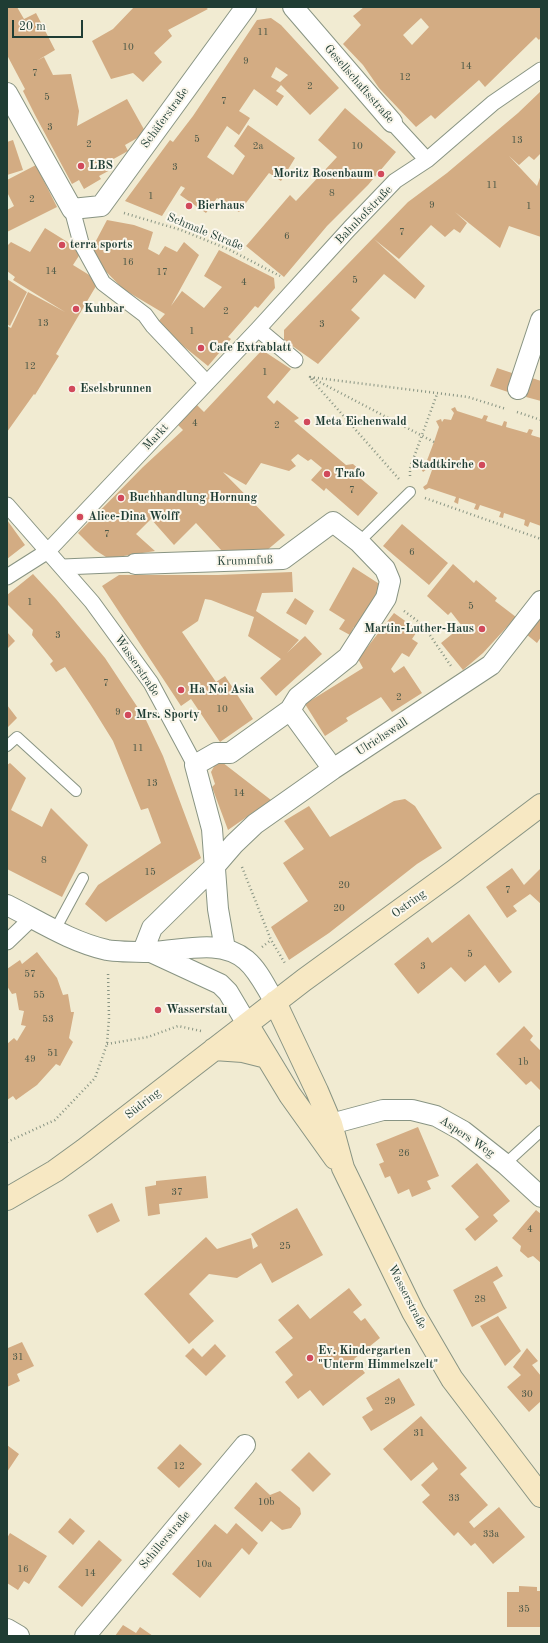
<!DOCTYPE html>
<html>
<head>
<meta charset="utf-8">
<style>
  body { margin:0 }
  #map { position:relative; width:548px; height:1643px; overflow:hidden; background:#f1ebd2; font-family:"Old Standard TT",serif }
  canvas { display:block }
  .frame { position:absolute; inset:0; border:8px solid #1f3d34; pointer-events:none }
  .scale { position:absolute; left:12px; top:20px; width:71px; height:18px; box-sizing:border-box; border:2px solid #1f3d34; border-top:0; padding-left:5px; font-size:12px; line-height:14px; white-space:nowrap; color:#1f3d34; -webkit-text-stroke:3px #fbf7ec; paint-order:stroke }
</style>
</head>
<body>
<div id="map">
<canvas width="548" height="1643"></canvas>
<div class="frame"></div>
<div class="scale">20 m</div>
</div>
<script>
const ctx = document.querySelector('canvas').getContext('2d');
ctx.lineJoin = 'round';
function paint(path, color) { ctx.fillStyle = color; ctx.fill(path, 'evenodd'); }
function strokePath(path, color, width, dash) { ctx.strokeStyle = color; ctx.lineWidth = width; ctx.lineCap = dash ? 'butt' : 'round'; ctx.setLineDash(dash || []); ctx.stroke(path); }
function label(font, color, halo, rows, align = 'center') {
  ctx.font = font + ' "Old Standard TT",serif'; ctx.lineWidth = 4; ctx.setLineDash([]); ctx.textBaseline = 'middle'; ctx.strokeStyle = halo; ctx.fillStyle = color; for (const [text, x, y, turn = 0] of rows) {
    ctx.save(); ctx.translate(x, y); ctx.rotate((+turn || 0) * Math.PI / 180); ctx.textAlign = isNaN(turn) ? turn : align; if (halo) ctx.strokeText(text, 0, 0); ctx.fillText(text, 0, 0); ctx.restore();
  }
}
paint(new Path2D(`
  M7,7H17L24,19L36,13L55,50L38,60L44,57L53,75L71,74L79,111L77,126L127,99L146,133L125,145L128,151L108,162L112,169L99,176L101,179L84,189L79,180L72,184L35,115L23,91L25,89L7,55Z
  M134,7H205L208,9L168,30L172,36L154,53L162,62L143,82L133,73L111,79L92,41L113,29Z
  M364,7H541V37L539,40L536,37L485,87L479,80L435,119L431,115L416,127L379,88L363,65L343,44L361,25L353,16ZM421,18L429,27L412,45L403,35Z
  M271,18L281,25L339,88L310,115L281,85L276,91L284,96L277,106L254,89L239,111L250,118L239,135L227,126L207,157L233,175L245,156L234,146L248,125L295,158L281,181L269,173L239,212L217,198L206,213L180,195L185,188L181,186L162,216L125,201L170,140L173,142L193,116L257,20ZM276,67L288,75L280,82L271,77Z
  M541,91V153L534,160L529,156L519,165L509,156L537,186L541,175V237L509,226L500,248L455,212L467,223L460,233L454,229L445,237L431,225L399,259L374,239L425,286L415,299L384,274L351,310L360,318L318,364L284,340V330L408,202L447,173L518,113Z
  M345,108L396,152L368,185L327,226L284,277L246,246L290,195L296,201L337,157L318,140Z
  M13,140L23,170L7,175V142Z
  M36,165L57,207L7,232V210L14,206L7,192V180Z
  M107,220L134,225L153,232L148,249L159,255L165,246L177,252L184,242L199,255L171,306L182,291L204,308L222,287L204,276L219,250L274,278L275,288L258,308L255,306L228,337L231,339L208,366L156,324L165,314L123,289L89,254Z
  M45,228L82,251L73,265L99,281L56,354L59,356L35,395L34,394L7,432V326L11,328L28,292L65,312L13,280L15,277L7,271V246L11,242L30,252Z
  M7,279L27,292L10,326L7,324Z
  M262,350L291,369L267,397L274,404L277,400L299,418L294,421L346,465L353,464L362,472L360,478L378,493L358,516L326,488L324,491L311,480L322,468L311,459L308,461L298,454L291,460L296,466L289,471L261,463L246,485L223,472L285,535L266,551H222L196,523L174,545L151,519L136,534L155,551L111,558L106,557L95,550L78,533L143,467L183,430L175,422L194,402L204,412Z
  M497,368L515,374L508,392L490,386Z
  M532,378L541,381V401L526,397Z
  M455,407L457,411L482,419L484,415L488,416L486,421L502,426L504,421L507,422L506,427L527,433L529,429L533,430L531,435L541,438V526L530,522L528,527L524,525L525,520L504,513L503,518L499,517L501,512L480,505L478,510L474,509L476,504L459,498L458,504L454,502L456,497L429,488L425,490L423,487L427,484L432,470L427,469L423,472L420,467L426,463L434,442L439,427L436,421L441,419L442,422L444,419L451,420L454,413L451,409Z
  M7,520L25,545L7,559Z
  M402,524L448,563L429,585L383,546Z
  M453,564L474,583L476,580L497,598L495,601L516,617L483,653L463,670L441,643L462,626L451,612L448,615L427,596Z
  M353,567L381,585L357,628L354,627L350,635L339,629L345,620L329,610Z
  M292,572L293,592L262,593L256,611L299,640L287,653L305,636L322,654L276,696L260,678L281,659L248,636L254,617L211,600L205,599L198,621L182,632L216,682L225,676L253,719L220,742L191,699L181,706L102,586L119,575H218Z
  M33,574L56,599L105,658L146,720L163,756L201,858L106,922L85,904L98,885L161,843L148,808L141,810L113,741L90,704L65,667L56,672L50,664L53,661L32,635L33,630L7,604V595Z
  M295,598L314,611L306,625L286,613Z
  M394,613L418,630L412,639L418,643L409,657L402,653L391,669L394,673L404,666L422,693L392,712L381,697L346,718L348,721L325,736L305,704L363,668L358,659Z
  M541,614V637L537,643L526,634Z
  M7,632L15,641L7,649Z
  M7,705L17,718L7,728Z
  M218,759L271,800L228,830L212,787L215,784L211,772Z
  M10,763L26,778L11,810L42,827L51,808L88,845L62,897L7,869V765Z
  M405,799L415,806L442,848L417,864L329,933L289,960L271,927L308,901L283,863L304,849L284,821L309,806L330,837L394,801Z
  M512,868L524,885L541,868V904L530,894L513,906L517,911L507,918L486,887Z
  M469,914L512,972L499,983L485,965L465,982L451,967L418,994L394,964L428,937L432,943Z
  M37,952L57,978L63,995L68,994L71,1012H74L69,1038L73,1042L60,1066L56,1064L37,1085L16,1100L13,1096L7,1100V1044L14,1038L17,1041L26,1026L21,1025L24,1011L19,1010L16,993L12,994L7,986V969L20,960L22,964Z
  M524,1026L533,1036L530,1040L541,1051V1091L531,1081L526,1085L496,1054Z
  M418,1127L439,1176L427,1181L431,1189L412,1197L409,1189L398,1194L390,1176L385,1178L379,1164L384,1162L376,1144Z
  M477,1163L510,1201L493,1215L498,1221L475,1241L465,1229L479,1217L451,1186Z
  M206,1176L208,1198L159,1204L160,1214L148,1216L145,1187L156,1185V1181Z
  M112,1203L120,1221L97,1233L88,1215Z
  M297,1208L323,1255L272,1283L261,1263L237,1278L209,1274L189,1294L214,1321L189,1344L144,1294L206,1237L217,1249L251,1238L253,1249L258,1246L251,1234Z
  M536,1210L541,1214V1263L533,1256L528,1258L520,1251L521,1246L512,1238Z
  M497,1266L503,1276L493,1282L507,1308L472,1327L453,1290Z
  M349,1288L362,1305L353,1312L361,1321L365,1318L380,1338L354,1359L365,1373L323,1406L310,1390L298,1399L285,1382L293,1375L275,1352L293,1338L278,1320L298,1304L310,1319Z
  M498,1316L521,1351L505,1366L480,1326Z
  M22,1342L34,1366L17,1374L20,1381L7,1387V1345L8,1348Z
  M215,1344L226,1356L206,1376L185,1356L193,1348L202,1357Z
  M527,1348L538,1361L532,1365L541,1376V1401L529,1412L507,1387L521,1375L513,1367Z
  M399,1378L415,1405L371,1431L362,1417L373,1410L366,1398Z
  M421,1416L467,1468L460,1474L488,1505L469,1522L474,1528L499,1507L525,1537L493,1564L475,1543L471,1546L458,1532L454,1536L422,1502L430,1495L421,1485L438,1469L433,1462L411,1481L383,1449Z
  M180,1444L202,1464L179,1488L157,1468Z
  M7,1445L19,1454L7,1472Z
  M309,1452L331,1474L313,1492L291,1470Z
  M256,1482L270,1495L280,1491L300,1508L301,1514L291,1528L282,1530L271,1521L262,1532L234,1508Z
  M70,1518L85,1531L73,1545L58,1532Z
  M236,1523L258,1543L249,1555L242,1548L200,1598L172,1574L215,1524L227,1534Z
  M10,1533L47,1556L29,1584L24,1581L18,1590L7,1583V1538Z
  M99,1540L122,1560L82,1607L58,1587Z
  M519,1586L537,1587V1591H541V1627H507V1592H519Z
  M123,1625L136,1633L140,1627L153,1636H115Z`), '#d3ac83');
const service = new Path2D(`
  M359,542L410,492
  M7,746L17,737L76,791
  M55,930L83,878
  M505,1164L541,1131`);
const pedestrian = new Path2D(`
  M392,122L427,160
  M72,209L81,243L103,283L145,315L153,326L207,383
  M258,329L295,360
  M7,505L92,602L151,683L195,765
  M63,567L135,564
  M7,577L48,551L258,329L350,228L395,181L427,160L493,103L541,70
  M7,942L32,918`);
const minor = new Path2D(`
  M293,7L392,122
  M7,93L72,209L101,206L246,7
  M518,389L541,320
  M135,564L283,559L333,522L359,542L385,569L390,581L386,598L348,657L298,697L290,710L230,753H216L195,765L212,829L218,909L225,949
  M290,710L333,769
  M7,905C39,921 71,942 107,950C118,952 140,952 152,952C182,951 220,938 246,960C259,971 266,988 275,1002
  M143,951L152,928L215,866L234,844L255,824L333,769L491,665L541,601
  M153,953L220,984L228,992L247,1024
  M316,1124H331L383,1110H412L436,1116L463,1131L505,1164L541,1197
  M7,1629L19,1636
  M85,1636L245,1445`);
const secondary = new Path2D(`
  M275,1002L317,1091L331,1124L343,1168L413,1312L452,1379L541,1496
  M247,1024L290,1095L335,1158
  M214,1049L243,1051L267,1057
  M7,1199L55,1171L84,1150L304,980L454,871L541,805`);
strokePath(service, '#889483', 12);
strokePath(pedestrian, '#889483', 17);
strokePath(minor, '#889483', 22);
strokePath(secondary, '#889483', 24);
strokePath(new Path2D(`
  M124,213L181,230L230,250L280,276
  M311,379L399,479
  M517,412L541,420
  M434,442L310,377L468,397L506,409
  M410,476V468L437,394
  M425,498L541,539
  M404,611L423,625L451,666
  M242,867L271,940L286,965
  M262,947L271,940
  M107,1044L148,1037L178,1026L201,1031
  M7,1142L55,1120L95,1078L107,1044L109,1018L108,972`), '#889483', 2.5, [1, 3]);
strokePath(service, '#fff', 10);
strokePath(pedestrian, '#fff', 15);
strokePath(minor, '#fff', 20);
strokePath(secondary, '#f7e8c3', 22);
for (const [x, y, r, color] of [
  [81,166,4,"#d1495b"],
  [381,174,4,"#d1495b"],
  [189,206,4,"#d1495b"],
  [62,245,4,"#d1495b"],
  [76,309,4,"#d1495b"],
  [201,348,4,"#d1495b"],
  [72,389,4,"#d1495b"],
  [307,422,4,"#d1495b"],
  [482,465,4,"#d1495b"],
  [327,474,4,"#d1495b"],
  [121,498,4,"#d1495b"],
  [80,517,4,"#d1495b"],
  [482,629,4,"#d1495b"],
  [181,690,4,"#d1495b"],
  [128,715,4,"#d1495b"],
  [158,1010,4,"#d1495b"],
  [310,1358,4,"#d1495b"]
]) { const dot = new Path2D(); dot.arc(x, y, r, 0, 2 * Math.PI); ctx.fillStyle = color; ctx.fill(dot); strokePath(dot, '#fbf7ec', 1.5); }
label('10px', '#4c5948', null, [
  ["11",263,32],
  ["10",128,47],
  ["9",246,61],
  ["14",466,66],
  ["7",35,73],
  ["12",405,77],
  ["2",310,86],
  ["5",47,97],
  ["7",224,101],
  ["3",50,127],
  ["5",197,139],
  ["13",517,140],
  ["2",89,144],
  ["2a",258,146],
  ["10",357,146],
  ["3",175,167],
  ["11",492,185],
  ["8",332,193],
  ["1",151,196],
  ["2",32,199],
  ["9",432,205],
  ["1",529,206],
  ["7",402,232],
  ["6",287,236],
  ["16",128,262],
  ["14",51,271],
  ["17",162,272],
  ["5",355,280],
  ["4",244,282],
  ["2",226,311],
  ["13",43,323],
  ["3",322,324],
  ["1",192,331],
  ["12",30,366],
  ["1",265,372],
  ["4",195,423],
  ["2",277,425],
  ["7",352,490],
  ["7",107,534],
  ["6",412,552],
  ["1",30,602],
  ["5",471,606],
  ["3",58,635],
  ["7",106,683],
  ["2",399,697],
  ["10",222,709],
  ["9",118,712],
  ["11",138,748],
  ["13",152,783],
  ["14",239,793],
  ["8",44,860],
  ["15",150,872],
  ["20",344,885],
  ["7",508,890],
  ["20",339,908],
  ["5",470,954],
  ["3",423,966],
  ["57",30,974],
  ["55",39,995],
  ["53",48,1019],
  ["51",53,1053],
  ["49",30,1059],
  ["1b",523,1062],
  ["26",404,1153],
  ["37",177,1192],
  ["4",530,1229],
  ["25",285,1246],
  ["28",480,1299],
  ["31",18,1357],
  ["30",527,1394],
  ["29",390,1401],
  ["31",419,1433],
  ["12",179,1466],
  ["33",454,1498],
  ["10b",266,1502],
  ["33a",491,1534],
  ["10a",204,1564],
  ["16",23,1569],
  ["14",90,1573],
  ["35",524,1609]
]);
label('12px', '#1f3d34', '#fbf7ec', [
  ["Gesellschaftsstraße",359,84,49],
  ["Schäferstraße",165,118,-54],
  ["Bahnhofstraße",364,215,-46],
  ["Schmale Straße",205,232,22],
  ["Markt",156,437,-47],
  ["Krummfuß",245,561,-2],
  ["Wasserstraße",137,666,56],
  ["Ulrichswall",382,737,-33],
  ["Ostring",409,904,-36],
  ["Südring",143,1104,-38],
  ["Aspers Weg",467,1137,34],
  ["Wasserstraße",407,1297,63],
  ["Schillerstraße",165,1540,-50]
]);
label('bold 12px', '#1f3d34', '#fbf7ec', [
  ["LBS",89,166],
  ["Moritz Rosenbaum",373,174,"right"],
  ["Bierhaus",197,206],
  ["terra sports",70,245],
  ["Kuhbar",84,309],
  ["Cafe Extrablatt",209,348],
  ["Eselsbrunnen",80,389],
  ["Meta Eichenwald",315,422],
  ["Stadtkirche",474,465,"right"],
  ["Trafo",335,474],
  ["Buchhandlung Hornung",129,498],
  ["Alice-Dina Wolff",88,517],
  ["Martin-Luther-Haus",474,629,"right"],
  ["Ha Noi Asia",189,690],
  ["Mrs. Sporty",136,715],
  ["Wasserstau",166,1010],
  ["Ev. Kindergarten",318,1351],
  ["\"Unterm Himmelszelt\"",318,1365]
], 'left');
</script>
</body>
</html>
